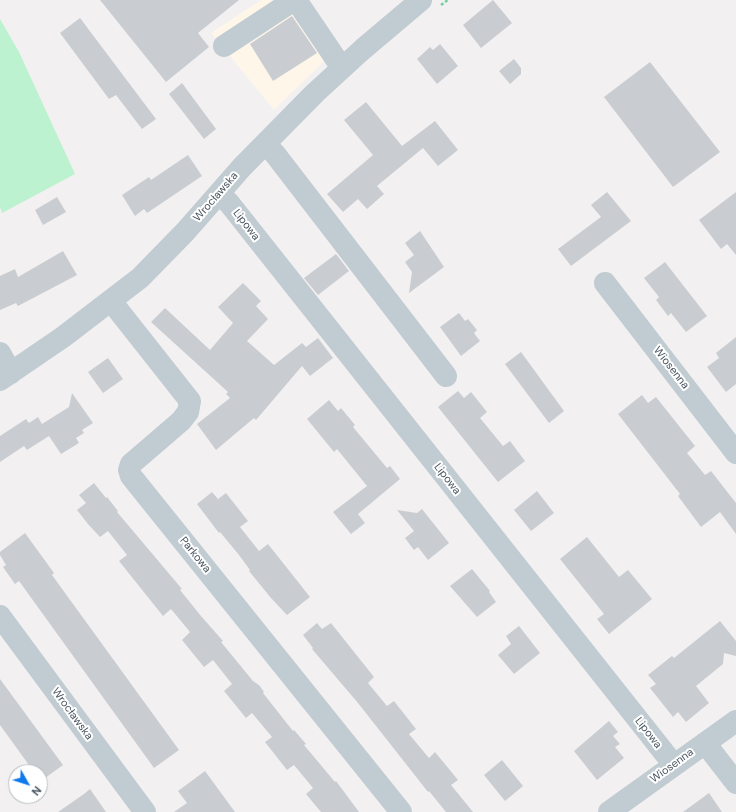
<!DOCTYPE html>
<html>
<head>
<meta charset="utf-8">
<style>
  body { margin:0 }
  #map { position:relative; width:736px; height:812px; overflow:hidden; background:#f2f0f0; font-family:"DM Sans",sans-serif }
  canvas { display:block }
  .north { position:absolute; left:8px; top:764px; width:40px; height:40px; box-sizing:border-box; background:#fff; border:1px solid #b5bbbf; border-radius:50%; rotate:129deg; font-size:11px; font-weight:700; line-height:16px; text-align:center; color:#47545e }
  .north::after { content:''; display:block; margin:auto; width:14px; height:18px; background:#1079ec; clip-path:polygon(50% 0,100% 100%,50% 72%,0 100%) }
</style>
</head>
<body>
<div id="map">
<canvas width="736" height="812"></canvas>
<div class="north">N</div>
</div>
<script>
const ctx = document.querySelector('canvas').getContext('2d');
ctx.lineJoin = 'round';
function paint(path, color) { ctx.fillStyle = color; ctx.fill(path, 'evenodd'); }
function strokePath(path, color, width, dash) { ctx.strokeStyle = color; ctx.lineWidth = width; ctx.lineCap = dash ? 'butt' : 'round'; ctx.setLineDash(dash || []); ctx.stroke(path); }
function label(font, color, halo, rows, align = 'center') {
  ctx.font = font + ' "DM Sans",sans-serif'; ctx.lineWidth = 4; ctx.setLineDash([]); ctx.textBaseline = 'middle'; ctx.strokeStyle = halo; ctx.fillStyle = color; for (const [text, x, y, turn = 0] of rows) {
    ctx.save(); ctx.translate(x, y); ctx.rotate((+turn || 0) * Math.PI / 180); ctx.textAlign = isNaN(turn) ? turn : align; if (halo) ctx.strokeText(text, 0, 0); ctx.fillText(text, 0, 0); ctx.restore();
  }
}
paint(new Path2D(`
  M261,0H309L337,45L323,62L274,110L211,33Z`), '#fdf6e9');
paint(new Path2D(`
  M0,19L19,52L75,174L2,213L0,207Z`), '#bcf2cf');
paint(new Path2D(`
  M100,0H239L198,33L209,47L166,82Z
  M493,0L512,23L481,48L463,25Z
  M292,16L317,53L273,81L250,44Z
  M80,18L156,119L142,129L116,95L109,99L60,33Z
  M440,44L458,66L437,84L417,59L430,47L433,50Z
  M514,59L521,68V74L510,84L499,71Z
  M650,62L720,152L673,187L604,97Z
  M182,83L216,129L204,139L169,94Z
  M366,102L402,146L435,121L458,150L438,166L423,148L377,186L384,194L367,209L358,199L343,212L327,194L373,155L344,120Z
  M188,155L202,176L147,213L144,209L135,216L122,195L149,177L151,180Z
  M607,192L631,221L571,266L558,249L601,217L591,205Z
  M736,192V255L727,244L721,249L699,220Z
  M57,197L66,212L43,225L35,210Z
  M420,231L444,267L409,293L412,272L405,262L414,255L405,243Z
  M63,251L77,275L18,306L16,303L0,310V276L15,269L18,277Z
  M336,254L349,271L318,295L304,278Z
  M665,262L707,316L686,332L671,313L668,316L656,300L659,297L644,278Z
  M243,283L261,301L256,306L268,319L247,341L274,365L302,343L306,347L318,338L333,358L310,376L302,366L256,420L254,418L216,450L197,424L230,398L226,394L228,392L151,322L165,308L210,350L233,323L218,307Z
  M459,313L465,321L468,319L477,330L474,333L480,341L461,356L440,327Z
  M736,337V384L726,392L707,367L719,358L716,353Z
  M521,352L564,411L549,423L505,364Z
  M108,358L123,379L103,393L88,372Z
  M458,391L464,398L471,392L487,412L480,418L503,446L510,441L525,461L498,482L438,407Z
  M72,393L93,423L82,430L84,433L76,438L79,443L61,454L49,436L27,450L24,446L0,462V436L26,419L29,423L38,417L42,424L69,407Z
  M642,395L648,403L656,397L695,446L687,453L705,475L711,471L736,503V534L720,512L701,527L678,496L680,494L618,414Z
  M329,400L338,411L341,408L355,425L353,427L387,468L390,466L400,479L358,514L365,523L351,534L333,512L367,486L337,449L334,452L307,419Z
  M94,483L106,498L107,497L118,511L117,512L182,589L180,590L201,616L223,641L221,642L253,681L259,685L264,692L263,693L293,731L294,730L306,744L304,745L335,782L336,781L359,812H321L306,794L313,788L294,765L287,770L265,742L272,737L252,713L246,718L224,691L232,684L213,660L204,667L182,640L190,632L171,609L163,616L119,561L127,555L108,531L100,537L88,524L77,510L86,503L79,495Z
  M537,491L554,513L531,531L514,510Z
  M212,492L218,499L226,493L248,521L240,527L259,551L268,544L310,597L287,615L271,598L249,571L250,570L239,555L220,532L219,533L197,504Z
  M422,509L449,543L428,560L418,547L414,550L405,538L414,531L397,510L417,513Z
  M25,533L54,573L52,575L179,750L154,768L19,581L15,584L3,567L6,565L0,555V552Z
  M587,537L619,577L628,570L652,599L609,634L597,619L604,614L560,559Z
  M472,569L490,591L489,592L496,602L477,617L450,586Z
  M720,621L736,641V656L724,653L723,664L696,686L709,703L686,722L678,712L673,717L650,688L656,684L648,675L672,656L674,658Z
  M317,623L322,629L331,623L374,677L368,683L387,706L394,701L416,729L409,734L429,758L435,752L458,780L451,785L473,812H446L429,791L428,792L358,703L312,649L313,648L303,635Z
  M519,626L540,653L514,674L498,655L511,644L506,636Z
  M0,679L63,765L41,781L40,772H34L0,725Z
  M609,721L618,732L613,736L620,744L615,747L624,758L597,780L574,751Z
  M502,760L523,786L505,801L484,775Z
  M205,771L235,812H174L187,803L178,791Z
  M90,789L106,812H58L84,794Z
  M709,793L722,812H683Z`), '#c9cdd2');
strokePath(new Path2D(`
  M441,5L448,0`), '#72d19f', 2.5, [3, 2]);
strokePath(new Path2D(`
  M296,0L342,68
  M224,46L294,0
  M265,144L275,154L446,376
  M219,194L229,203L674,765
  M605,283L736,453
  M111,301L190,401L188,412L181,421L131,464L129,470L131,476L401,812
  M0,353L11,373
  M0,380L63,337L140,278L185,232L242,167L315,93L363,49L421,0
  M0,616L145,812
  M705,743L736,783
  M609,812L736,721`), '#c0cbd2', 22);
label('11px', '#47545e', '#fff', [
  ["Wrocławska",216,197,-49],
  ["Lipowa",246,225,52],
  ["Wiosenna",671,368,52],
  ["Lipowa",447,479,52],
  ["Parkowa",195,555,51],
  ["Wrocławska",72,714,54],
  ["Lipowa",648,733,52],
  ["Wiosenna",672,766,-36]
]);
</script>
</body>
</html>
